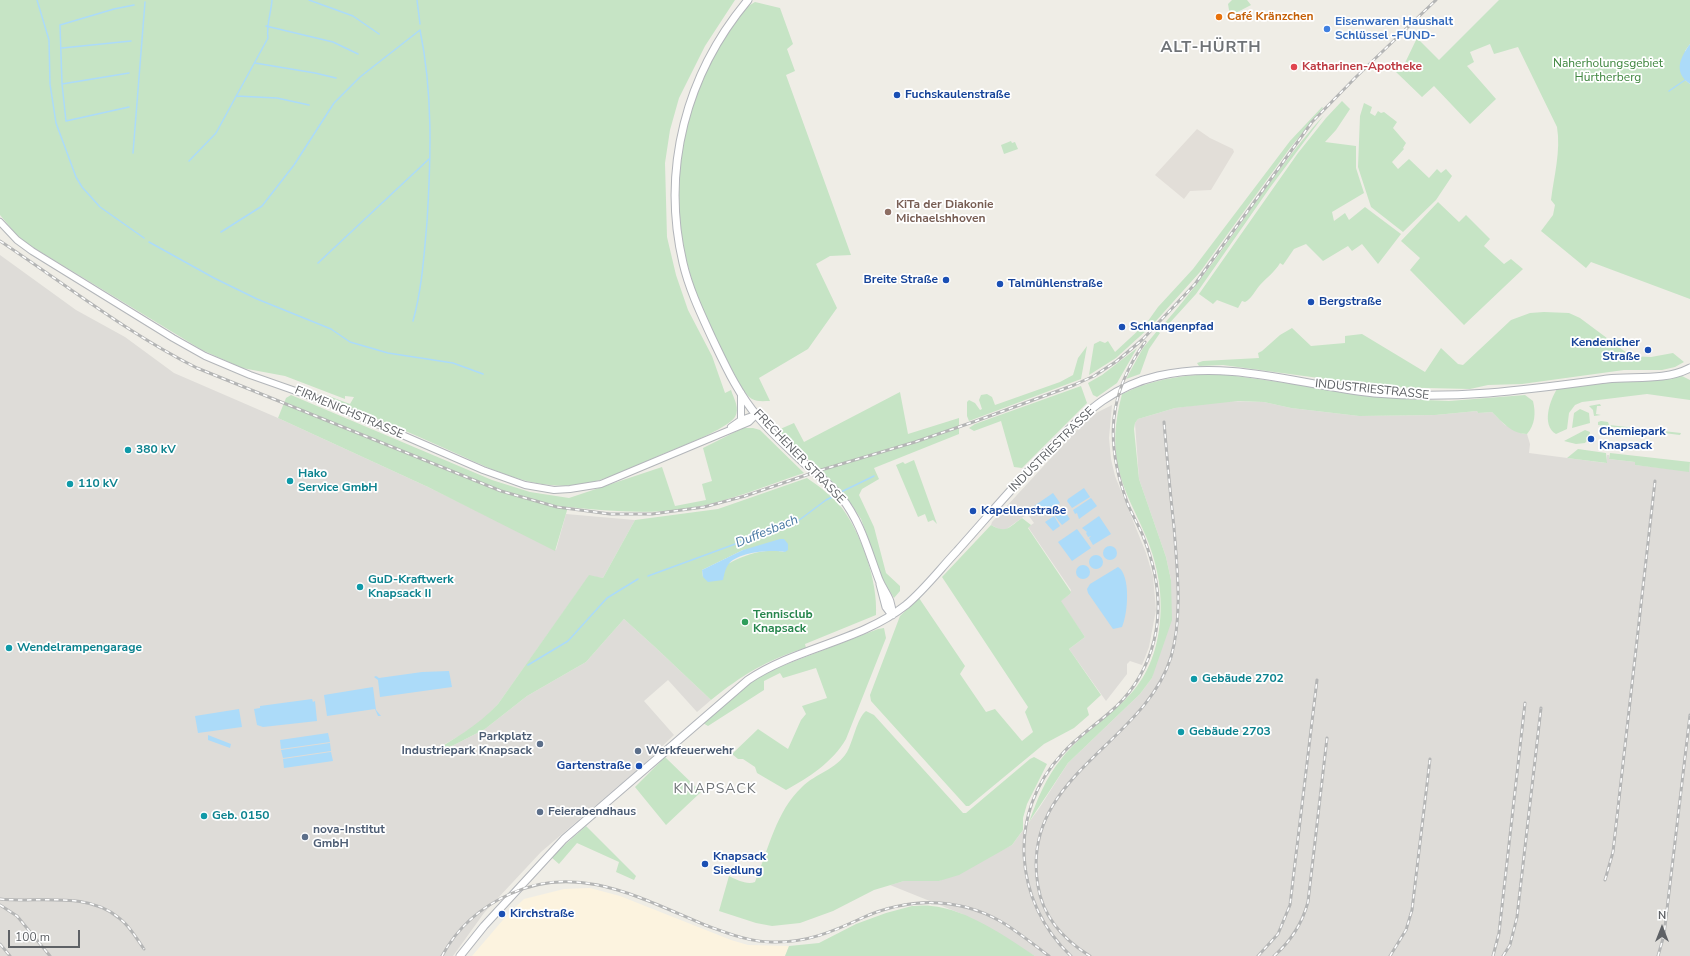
<!DOCTYPE html>
<html>
<head>
<meta charset="utf-8">
<style>
  body { margin:0 }
  #map { position:relative; width:1690px; height:956px; overflow:hidden; background:#efede6; font-family:"Nunito Sans",sans-serif }
  canvas { display:block }
  .north { position:absolute; left:1642px; top:908px; width:40px; height:40px; -webkit-text-stroke:3px #fff; paint-order:stroke; rotate:0deg; font-size:11px; font-weight:700; line-height:16px; text-align:center; color:#5e6165 }
  .north::after { content:''; display:block; margin:auto; width:14px; height:18px; background:#5e6165; clip-path:polygon(50% 0,100% 100%,50% 72%,0 100%) }
  .scale { position:absolute; left:8px; top:930px; width:72px; height:18px; box-sizing:border-box; border:2px solid #5e6165; border-top:0; padding-left:5px; font-size:12px; line-height:14px; white-space:nowrap; color:#5e6165; -webkit-text-stroke:3px #fff; paint-order:stroke }
</style>
</head>
<body>
<div id="map">
<canvas width="1690" height="956"></canvas>
<div class="north">N</div>
<div class="scale">100 m</div>
</div>
<script>
const ctx = document.querySelector('canvas').getContext('2d');
ctx.lineJoin = 'round';
function paint(path, color) { ctx.fillStyle = color; ctx.fill(path, 'evenodd'); }
function strokePath(path, color, width, dash) { ctx.strokeStyle = color; ctx.lineWidth = width; ctx.lineCap = dash ? 'butt' : 'round'; ctx.setLineDash(dash || []); ctx.stroke(path); }
function label(font, color, halo, rows, align = 'center') {
  ctx.font = font + ' "Nunito Sans",sans-serif'; ctx.lineWidth = 3.5; ctx.setLineDash([]); ctx.textBaseline = 'middle'; ctx.strokeStyle = halo; ctx.fillStyle = color; for (const [text, x, y, turn = 0] of rows) {
    ctx.save(); ctx.translate(x, y); ctx.rotate((+turn || 0) * Math.PI / 180); ctx.textAlign = isNaN(turn) ? turn : align; if (halo) ctx.strokeText(text, 0, 0); ctx.fillText(text, 0, 0); ctx.restore();
  }
}
paint(new Path2D(`
  M590,888L620,896L731,940L748,945L789,946L785,956H472L508,914L524,899L564,889Z`), '#fcf3df');
paint(new Path2D(`
  M0,255L76,310L125,337L174,373L278,418L428,487L556,550L566,514L635,520L603,578L589,576L498,704L483,720L468,731L427,754L428,756L456,744L485,729L527,696L586,662L624,619L656,648L711,700L697,712L668,680L644,701L674,735L643,765L541,852L484,913L453,956H0Z
  M1225,401L1264,402L1291,408L1359,416L1435,415L1477,411L1478,413L1492,412L1505,425L1523,434H1527L1530,444L1529,453L1606,463L1607,455H1609V459L1635,462V465L1689,471L1690,461V956H1035L962,914L890,885L904,881H939L1012,845L1038,810L1068,763L1140,694L1152,678L1171,580L1166,557L1139,479L1135,423L1138,419L1175,408Z
  M1112,405L1109,438L1111,459L1115,476L1146,553L1153,576L1156,610L1149,647L1142,665L1130,661L1127,664V674L1106,701L1069,649L1085,637L1060,601L1070,594L1071,590L1028,527L1034,523L1029,516L1026,515L1005,530H1001L991,525L992,522L1076,431L1096,413Z`), '#dedcd8');
paint(new Path2D(`
  M1197,129L1210,138L1233,149L1234,152L1211,190L1190,191L1184,199L1155,175Z`), '#e2ded8');
paint(new Path2D(`
  M0,0H735L705,46L679,98L670,130L665,163L667,237L676,275L688,310L712,356L725,393L731,390C734,399 740,408 735,417C727,429 680,447 665,453C637,465 608,481 577,485C529,490 487,467 444,448C411,433 378,419 344,405L326,395L350,404L354,397L345,396V399L285,376L242,368L202,350L26,243L15,233L0,215Z
  M1232,0H1247L1251,5L1230,16L1228,4Z
  M1499,0H1690V44L1685,51V80L1690,84V299L1591,262L1586,268L1541,231L1553,215L1555,205L1551,200C1554,176 1561,151 1557,127L1518,47L1494,54L1490,44L1470,52L1474,62L1467,66L1496,99L1470,124L1434,86L1422,97L1396,72L1404,65L1417,38L1439,60Z
  M755,2L780,8L793,44L787,49L795,71L786,75L851,255L830,256L816,264L837,308L808,349L759,378L770,401C764,401 757,402 752,399C743,394 732,368 726,358C686,286 669,218 685,135C691,105 702,72 719,46C729,31 739,10 755,2Z
  M1342,101L1350,109L1336,130L1325,142L1356,146V168L1364,193L1332,212L1334,221L1345,213L1349,220L1365,207L1401,234L1378,264L1362,244L1352,251L1348,246L1323,261L1306,244L1294,249L1283,265L1280,263C1275,272 1267,277 1260,285C1255,291 1251,299 1245,302L1242,301L1238,308L1217,300L1213,304L1199,294L1298,153L1326,118Z
  M1364,103L1372,107L1370,113L1375,116L1378,111L1381,113L1384,112L1397,122L1393,128L1406,143L1403,148L1404,149L1392,162L1398,169L1409,159L1429,178L1437,169L1441,173L1446,169L1452,176L1436,200L1403,232L1371,207L1358,167L1360,116Z
  M1322,107L1323,108L1290,148L1200,272L1155,322L1148,321L1158,307L1193,269L1290,141Z
  M1324,115L1269,189L1196,294L1166,327L1163,325C1222,259 1265,180 1324,115Z
  M1011,141L1012,143L1015,142L1018,149L1004,154L1001,145Z
  M1438,202L1459,222L1466,215L1490,239L1484,246L1504,264L1511,259L1523,269L1464,325L1410,270L1420,258L1401,241Z
  M1544,312L1569,313L1580,318L1631,356L1651,357L1673,353L1684,362L1675,367L1662,370H1624L1522,384L1488,385L1470,389L1385,387L1223,365L1199,366L1197,363L1203,361L1259,358L1258,353L1262,351L1280,335L1292,328L1311,346L1345,343V336L1362,334L1425,372L1441,348L1458,364L1463,365L1511,320L1530,313Z
  M1142,327L1149,328L1116,358L1089,375L1094,344L1100,341L1105,343L1108,341L1115,352Z
  M1157,331L1160,333L1149,349L1140,374L1126,379L1143,348Z
  M1087,346L1081,379L969,421L967,416V402L969,400L975,403L980,410L982,409L979,400L981,395L987,394L992,397L995,405L1060,382L1073,375L1078,358Z
  M1137,348L1117,383L1097,397L1093,395L1088,383L1102,375Z
  M1221,374L1403,399L1449,401L1525,395L1533,401C1536,413 1535,425 1527,434C1512,434 1502,422 1492,412L1478,413L1477,411L1435,415L1359,416L1291,408L1264,402L1238,401L1175,408L1138,419L1135,423L1134,429L1139,479L1166,557L1171,580L1172,620L1152,678L1140,694L1068,763L1029,822C1037,800 1046,777 1062,758C1102,710 1148,703 1159,630C1164,597 1158,563 1144,532C1136,513 1125,494 1120,474C1112,447 1115,421 1122,394C1156,378 1183,375 1221,374Z
  M1682,376L1690,380V400L1647,394L1582,402L1575,405L1569,413L1567,429L1556,434C1541,425 1550,400 1557,389L1615,381Z
  M1081,386L1087,403L1022,468L1014,467L1001,421L974,431L969,428L975,424Z
  M900,392L908,434L959,418V434L874,468L879,479L862,489L859,495L874,527L886,573L900,586V591L894,598L883,580L861,519L852,505L840,490L778,430L794,423L804,442Z
  M291,395L492,480L530,492L569,498L662,467L675,506L706,500L702,484L712,481L703,448L743,428H753L760,430L804,473C774,483 744,495 714,503C667,516 615,512 568,507L555,551L428,487L278,418L286,398Z
  M1600,404L1601,406H1597L1596,414L1601,415L1594,416L1593,410L1589,406Z
  M1580,409L1589,413L1590,423L1572,428L1574,413Z
  M1601,421L1608,422L1609,425L1681,433L1680,435L1598,425V422Z
  M1585,430L1590,432L1589,438L1585,443L1576,444L1564,441Z
  M1578,449L1606,453L1607,463L1567,458Z
  M1610,453L1690,462L1689,472L1635,465V462L1609,459Z
  M914,460L937,524L933,520L928,522L925,514L918,517L896,465L903,462L905,464Z
  M807,478C819,486 833,497 842,508C862,535 878,582 876,615L805,644L806,648C768,659 742,675 711,700L656,648L624,619L586,662L527,696L485,729L456,744L428,756L427,754C454,740 477,726 498,704L589,575L603,578L635,520L718,509ZM788,544L785,552C752,546 732,563 703,577L702,570L743,550Z
  M1022,518L1031,525L1028,528L1071,592L1070,594L1061,601L1085,637L1069,649L1101,695L1087,708L1089,715L1074,728L1044,744L969,806H966L871,701L870,695L900,616L919,598L965,666L960,674L986,712L995,709L1022,741L1033,732L1025,712L1028,707L942,577L991,525C1007,534 1009,527 1022,518Z
  M884,628L886,638L846,739C833,762 808,778 786,790L757,773L755,767L743,759H738L732,754L758,729L788,749L801,720L806,714L802,706L827,698L816,668L783,678L780,673L764,681V690L708,726L703,723L749,683L769,671L878,629Z
  M866,711L874,715L963,813H966L1030,759L1034,757L1047,764L1027,804L1023,818V830L1012,845L959,875L939,881H904L874,890L833,911L800,923L772,926L756,923L719,911L729,876C737,880 747,885 755,882C768,851 776,811 802,787C816,773 836,770 847,752C853,742 857,718 866,711Z
  M665,757L701,792L666,825L635,787Z
  M586,826L636,876L634,880L616,872L619,862L577,843L559,864L551,857Z
  M912,906C919,906 925,905 931,906C967,909 1006,937 1035,956H785L789,946L819,943L856,924L886,913Z`), '#c6e4c5');
paint(new Path2D(`
  M1690,44V84C1673,72 1680,58 1690,44Z
  M1084,488L1090,497L1072,508L1067,501L1068,499Z
  M1053,493L1060,503L1051,509L1050,508L1049,511L1041,516L1034,506Z
  M1091,498L1097,506L1079,519L1077,513L1075,514L1073,510Z
  M1063,509L1070,519L1062,525L1054,515Z
  M1054,516L1060,526L1053,531L1045,522Z
  M1099,516L1111,534L1093,545L1089,538L1091,536L1088,537L1086,533L1087,532L1082,528Z
  M1077,529L1091,548L1072,561L1058,542Z
  M780,539H784L788,544V550L785,552C771,549 736,552 728,565C725,569 724,576 723,580L708,582L703,577L702,570L743,550Z
  M1103 553a7 7 0 1 1 14 0a7 7 0 1 1-14 0Z
  M1089 562a7 7 0 1 1 14 0a7 7 0 1 1-14 0Z
  M1076 572a7 7 0 1 1 14 0a7 7 0 1 1-14 0Z
  M1118,567C1131,575 1128,614 1122,627L1113,629L1088,593L1087,589L1090,584Z
  M449,671L452,687L380,697L378,680L374,677L376,676L379,678L422,672Z
  M373,687L376,710L381,716H378L375,709L327,716L324,695Z
  M312,699L313,702L315,701L317,721L263,727L257,725L254,709L260,708V706Z
  M239,709L242,727L198,733L195,716Z
  M328,733L330,742L281,749L280,740Z
  M208,735L231,744L230,748L208,740Z
  M330,743L331,751L283,758L281,750Z
  M331,752L333,761L284,768L283,759Z`), '#acdbf9');
strokePath(new Path2D(`
  M37,0L49,40L50,84L56,123L76,177L82,187L100,207L144,238
  M309,0L353,16L379,34
  M417,0L420,24
  M266,26L333,42L358,54
  M62,48L131,41
  M255,63L315,73L336,78
  M62,84L129,73
  M1669,91L1685,80
  M236,96L277,98L309,105
  M129,107L66,121L62,84L60,25L114,9L134,5
  M133,153L145,2
  M189,161L216,133L268,38C266,25 271,14 272,0
  M221,232L262,206L294,165L334,103L360,77L420,30C433,93 431,158 427,222C424,255 422,289 413,321
  M149,242L214,278L257,299L331,329L350,342L388,353L453,363L483,374
  M318,263L430,158
  M841,492L874,476
  M648,576L798,521L826,500L836,495
  M528,665L568,641L607,598L638,579`), '#acdbf9', 1.5);
const tertiary = new Path2D(`
  M0,222L17,240L32,251L173,338L205,356L250,375L324,401L483,470L525,485L554,490L570,489L601,484L749,422L756,415
  M741,420V393
  M731,427L741,420L755,415`);
const secondary = new Path2D(`
  M748,0C686,74 661,169 683,263C689,289 701,314 712,338C725,365 738,394 758,417C772,434 789,449 805,464C817,474 831,485 841,497C861,522 868,551 879,580C885,594 892,598 892,615
  M880,584L886,607L892,615
  M460,956L484,926L564,839L748,680C797,647 859,642 906,605C925,589 940,569 957,551C990,514 1022,476 1057,441C1088,410 1114,386 1158,376C1229,359 1303,386 1374,393C1455,400 1526,390 1607,379C1634,376 1665,381 1690,368`);
strokePath(tertiary, '#b3b6ba', 8);
strokePath(secondary, '#b2b5ba', 9);
strokePath(tertiary, '#fff', 6);
strokePath(secondary, '#fff', 7);
const rail = new Path2D(`
  M0,241C65,284 127,333 197,368L501,491L557,507L610,514H652L704,507L745,496L821,470L915,442L976,421L1074,385L1094,376L1117,361L1143,339L1195,284L1312,122L1356,77L1436,0
  M1605,880L1613,852L1655,481
  M0,899C39,903 87,891 119,918C129,925 137,939 144,949
  M0,905L17,916L50,956
  M0,944L10,956
  M442,956C457,928 481,907 510,894C578,862 642,899 705,925C727,933 749,942 772,942C806,943 832,932 862,918C907,898 956,896 1000,921C1017,931 1033,944 1049,956
  M1071,956C1013,901 1007,813 1062,754C1076,738 1093,727 1109,713C1128,697 1143,675 1151,651C1164,612 1158,573 1143,536C1138,524 1131,513 1127,502C1105,442 1108,394 1145,342
  M1090,956C1064,940 1043,917 1038,886C1019,776 1144,745 1171,657C1183,615 1177,569 1174,527C1170,492 1167,457 1164,422
  M1258,956L1278,934L1290,905L1317,680
  M1274,956C1291,941 1302,924 1308,902L1327,738
  M1390,956L1406,930L1412,910L1430,759
  M1493,956L1499,933L1525,703
  M1503,956L1510,945L1517,917L1541,708
  M1658,956L1664,935L1690,715`);
strokePath(rail, '#b4b5b5', 3);
strokePath(rail, '#fff', 1.5, [4.5]);
for (const [x, y, r, color] of [
  [1219,17,4,"#e8710a"],
  [1327,29,4,"#3f7fe0"],
  [1294,67,4,"#e0444e"],
  [897,95,4,"#1a4fb4"],
  [888,212,4,"#8d6e63"],
  [946,280,4,"#1a4fb4"],
  [1000,284,4,"#1a4fb4"],
  [1311,302,4,"#1a4fb4"],
  [1122,327,4,"#1a4fb4"],
  [1648,350,4,"#1a4fb4"],
  [1591,439,4,"#1a4fb4"],
  [128,450,4,"#0f9aa8"],
  [290,481,4,"#0f9aa8"],
  [70,484,4,"#0f9aa8"],
  [973,511,4,"#1a4fb4"],
  [360,587,4,"#0f9aa8"],
  [745,622,4,"#2e9e5b"],
  [9,648,4,"#0f9aa8"],
  [1194,679,4,"#0f9aa8"],
  [1181,732,4,"#0f9aa8"],
  [540,744,4,"#5c6f8a"],
  [638,751,4,"#5c6f8a"],
  [639,766,4,"#1a4fb4"],
  [540,812,4,"#5c6f8a"],
  [204,816,4,"#0f9aa8"],
  [305,837,4,"#5c6f8a"],
  [705,864,4,"#1a4fb4"],
  [502,914,4,"#1a4fb4"]
]) { const dot = new Path2D(); dot.arc(x, y, r, 0, 2 * Math.PI); ctx.fillStyle = color; ctx.fill(dot); strokePath(dot, '#fff', 1.5); }
label('bold 12px', '#c56008', '#fff', [
  ["Café Kränzchen",1227,17]
], 'left');
label('bold 12px', '#366cbe', '#fff', [
  ["Eisenwaren Haushalt",1335,22],
  ["Schlüssel -FUND-",1335,36]
], 'left');
label('12px', '#3d853d', '#fff', [
  ["Naherholungsgebiet",1608,64],
  ["Hürtherberg",1608,78]
]);
label('bold 12px', '#be3a42', '#fff', [
  ["Katharinen-Apotheke",1302,67]
], 'left');
label('bold 12px', '#164399', '#fff', [
  ["Fuchskaulenstraße",905,95],
  ["Breite Straße",938,280,"right"],
  ["Talmühlenstraße",1008,284],
  ["Bergstraße",1319,302],
  ["Schlangenpfad",1130,327],
  ["Kendenicher",1640,343,"right"],
  ["Straße",1640,357,"right"],
  ["Chemiepark",1599,432],
  ["Knapsack",1599,446],
  ["Kapellenstraße",981,511],
  ["Gartenstraße",631,766,"right"],
  ["Knapsack",713,857],
  ["Siedlung",713,871],
  ["Kirchstraße",510,914]
], 'left');
label('bold 12px', '#785e54', '#fff', [
  ["KiTa der Diakonie",896,205],
  ["Michaelshhoven",896,219]
], 'left');
label('12px', '#5e6165', '#fff', [
  ["INDUSTRIESTRASSE",1372,390,6],
  ["FIRMENICHSTRASSE",349,413,23],
  ["INDUSTRIESTRASSE",1052,450,-45],
  ["FRECHENER STRASSE",799,457,46]
]);
label('bold 12px', '#0d838f', '#fff', [
  ["380 kV",136,450],
  ["Hako",298,474],
  ["Service GmbH",298,488],
  ["110 kV",78,484],
  ["GuD-Kraftwerk",368,580],
  ["Knapsack II",368,594],
  ["Wendelrampengarage",17,648],
  ["Gebäude 2702",1202,679],
  ["Gebäude 2703",1189,732],
  ["Geb. 0150",212,816]
], 'left');
label('bold 12px', '#27864d', '#fff', [
  ["Tennisclub",753,615],
  ["Knapsack",753,629]
], 'left');
label('bold 12px', '#4e5e75', '#fff', [
  ["Parkplatz",532,737,"right"],
  ["Industriepark Knapsack",532,751,"right"],
  ["Werkfeuerwehr",646,751],
  ["Feierabendhaus",548,812],
  ["nova-Institut",313,830],
  ["GmbH",313,844]
], 'left');
label('italic 13px', '#4777a2', '#fff', [
  ["Duffesbach",767,532,-22]
]);
ctx.letterSpacing = '1px';
label('14px', '#6f7377', '#fff', [
  ["KNAPSACK",715,790]
]);
ctx.letterSpacing = '0px';
ctx.letterSpacing = '1px';
label('bold 16px', '#6f7377', '#fff', [
  ["ALT-HÜRTH",1211,48]
]);
ctx.letterSpacing = '0px';
</script>
</body>
</html>
